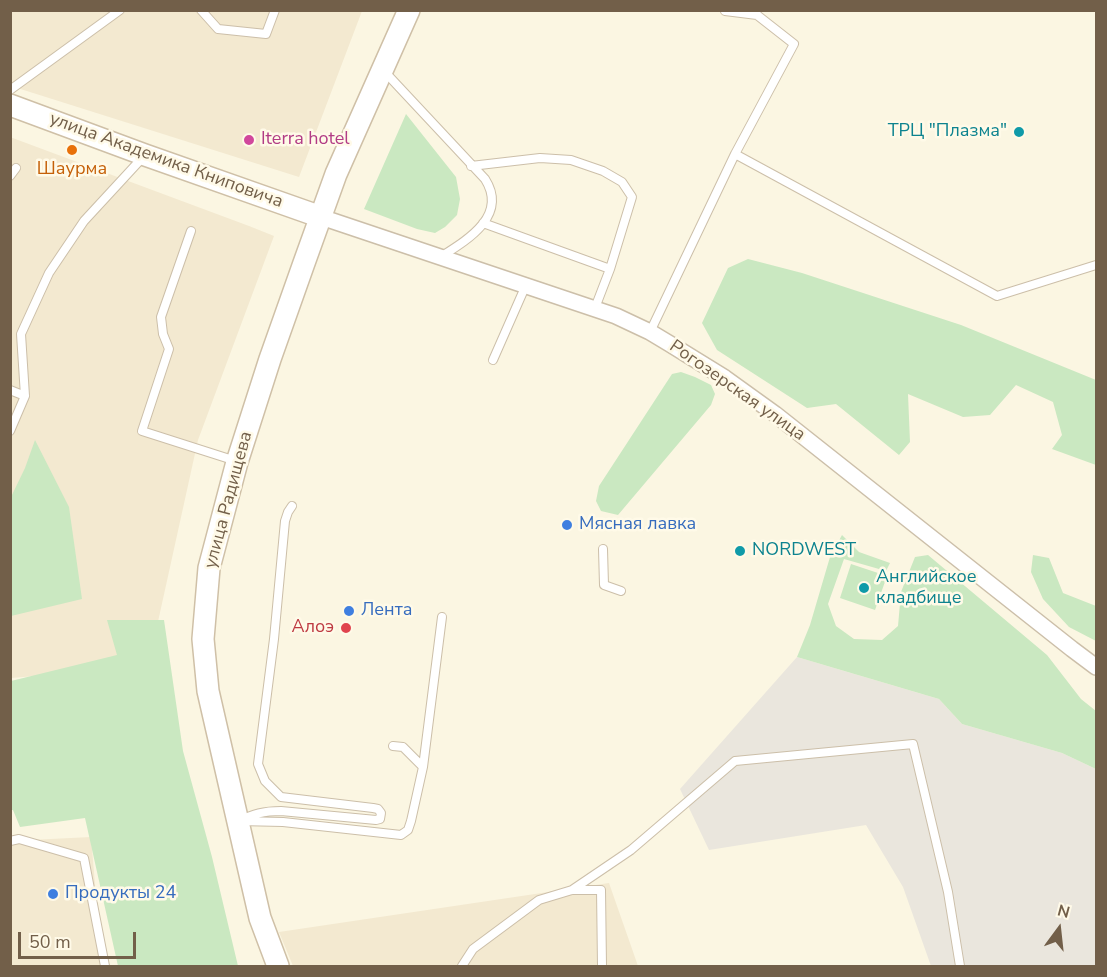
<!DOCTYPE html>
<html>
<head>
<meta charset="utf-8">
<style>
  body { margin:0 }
  #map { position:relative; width:1107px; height:977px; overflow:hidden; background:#fbf6e2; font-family:"Nunito Sans",sans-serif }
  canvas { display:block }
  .frame { position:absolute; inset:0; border:12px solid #725f49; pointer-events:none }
  .north { position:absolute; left:1029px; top:899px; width:60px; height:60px; -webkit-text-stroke:4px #fffae8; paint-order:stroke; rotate:15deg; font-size:16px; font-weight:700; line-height:24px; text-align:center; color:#725f49 }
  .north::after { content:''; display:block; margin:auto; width:21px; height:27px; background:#725f49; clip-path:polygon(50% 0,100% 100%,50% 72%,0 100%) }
  .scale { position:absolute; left:18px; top:932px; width:118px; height:27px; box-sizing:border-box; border:3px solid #725f49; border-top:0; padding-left:8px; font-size:18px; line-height:21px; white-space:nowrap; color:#725f49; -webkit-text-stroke:4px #fffae8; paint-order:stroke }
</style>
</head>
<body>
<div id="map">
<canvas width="1107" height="977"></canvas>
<div class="frame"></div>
<div class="north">N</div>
<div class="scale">50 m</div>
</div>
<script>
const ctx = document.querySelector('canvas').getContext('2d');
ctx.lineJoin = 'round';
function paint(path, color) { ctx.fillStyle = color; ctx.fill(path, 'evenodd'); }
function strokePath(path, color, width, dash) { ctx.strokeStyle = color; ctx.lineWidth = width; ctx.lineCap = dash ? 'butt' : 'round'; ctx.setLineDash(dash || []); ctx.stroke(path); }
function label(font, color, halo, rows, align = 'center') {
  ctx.font = font + ' "Nunito Sans",sans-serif'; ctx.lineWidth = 5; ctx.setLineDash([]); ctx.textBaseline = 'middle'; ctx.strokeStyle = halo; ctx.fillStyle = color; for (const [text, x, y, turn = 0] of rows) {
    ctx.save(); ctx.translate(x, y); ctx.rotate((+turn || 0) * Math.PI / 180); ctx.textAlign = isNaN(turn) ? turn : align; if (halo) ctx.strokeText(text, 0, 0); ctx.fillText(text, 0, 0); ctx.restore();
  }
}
paint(new Path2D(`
  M11,11H362L299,177L11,86Z
  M10,137L249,226L274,236L198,440L148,667L11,678Z
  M91,837L102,966H11L10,841Z
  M609,883L638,966H293L279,932Z`), '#f3e9d0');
paint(new Path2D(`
  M797,657L939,699L962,724L1062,753L1096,769V966H931L903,887L866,825L709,850L680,789Z`), '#eae6dd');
paint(new Path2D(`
  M406,114L456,177L460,199L457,215L445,227L435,233L417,229L364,209Z
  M748,259L802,273L961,325L1096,380V465L1052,449L1062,435L1053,402L1016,385L990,415L963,417L908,394L910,442L899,455L836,404L807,408L717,350L702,323L728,268Z
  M681,372L695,377L711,385L715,394L711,405L618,515L601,511L596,501L599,486L672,374Z
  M35,440L69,507L82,599L11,616V497L25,468Z
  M842,535L859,552L890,563L886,571L844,559L828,604L836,626L854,639L882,640L898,626L901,592L915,557L928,555L1047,655L1081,699L1096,711V769L1062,753L962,724L939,699L797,657L810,625L830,557Z
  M1033,555L1049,558L1063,593L1096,606V641L1069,627L1043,599L1031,572Z
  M851,564L887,576L875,610L840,598Z
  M107,620H164L183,751L212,857L238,966H118L85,818L20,827L13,810H11V681L117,655Z`), '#cae8c1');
const lane = new Path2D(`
  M201,10L218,29L266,34L275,10
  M725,11L757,15
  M384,71L485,179C508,215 469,239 442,256
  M10,90L120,10
  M735,154L997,296L1096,265
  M471,166L540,158L571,160L603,171L622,182L632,197L610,269L483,223
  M10,176L16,168
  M191,231L161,317L163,334L169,349L142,431L236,461
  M595,308L610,269
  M650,332L735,154L794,44L757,15L756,10
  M493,360L526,285
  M10,390L25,396
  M10,431L25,396L21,334L49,273L84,221L144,156
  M292,506L288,512L285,521L274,639L258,764L265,781L281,797L373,808L378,809L381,813L380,819L376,820L281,811C263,811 254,814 238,821L283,822L401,835L408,830L411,821L423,767L403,747L393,746
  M603,549L604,585L621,591
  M423,767L442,617
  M10,841L19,839L84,858L105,966
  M572,890L631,850L735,761L913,744L948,892L960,966
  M462,966L473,949L539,900L572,890H601L602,966`);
const street = new Path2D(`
  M321,217L616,316L650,332L670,344L725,378L775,414L1072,649L1096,667`);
const secondary = new Path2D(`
  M10,105L145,155L321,217
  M278,966L260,918L208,691L203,639L209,568L237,462L270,359L304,263L336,174L409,10`);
strokePath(lane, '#ccbfa9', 10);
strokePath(street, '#ccbfa9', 18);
strokePath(secondary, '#cfc0a7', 24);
strokePath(lane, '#fff', 8);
strokePath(street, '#fff', 15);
strokePath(secondary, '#fff', 21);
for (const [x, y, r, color] of [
  [1019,132,6,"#0f9aa8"],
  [249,140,6,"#d1479c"],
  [72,150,6,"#e8710a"],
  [567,525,6,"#3f7fe0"],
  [740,551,6,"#0f9aa8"],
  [864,588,6,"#0f9aa8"],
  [349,611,6,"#3f7fe0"],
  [346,628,6,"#e0444e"],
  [53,894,6,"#3f7fe0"]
]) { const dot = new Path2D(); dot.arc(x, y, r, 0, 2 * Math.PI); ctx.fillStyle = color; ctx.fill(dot); strokePath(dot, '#fffae8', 2); }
label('18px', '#0d838f', '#fffae8', [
  ["ТРЦ \"Плазма\"",1007,132,"right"],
  ["NORDWEST",752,551],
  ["Английское",876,578],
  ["кладбище",876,599]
], 'left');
label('18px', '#b23c85', '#fffae8', [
  ["Iterra hotel",261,140]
], 'left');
label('18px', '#725f49', '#fffae8', [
  ["улица Академика Книповича",166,161,20],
  ["Рогозерская улица",737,391,35],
  ["улица Радищева",229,500,-75]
]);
label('18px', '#c56008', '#fffae8', [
  ["Шаурма",72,170]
]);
label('18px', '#366cbe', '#fffae8', [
  ["Мясная лавка",579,525],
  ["Лента",361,611],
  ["Продукты 24",65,894]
], 'left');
label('18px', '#be3a42', '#fffae8', [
  ["Алоэ",334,628]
], 'right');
</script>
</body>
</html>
